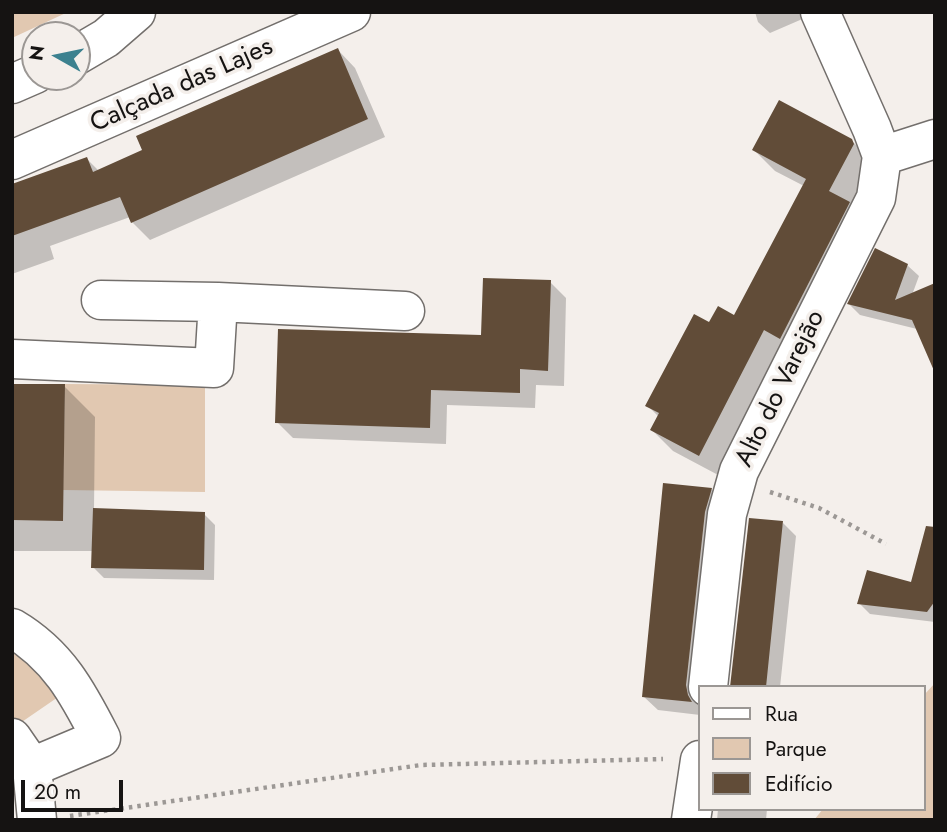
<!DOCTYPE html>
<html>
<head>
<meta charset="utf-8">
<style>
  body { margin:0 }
  #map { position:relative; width:947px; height:832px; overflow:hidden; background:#f4efeb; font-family:Jost,sans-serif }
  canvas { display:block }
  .frame { position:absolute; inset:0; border:14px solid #151312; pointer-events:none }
  .legend { position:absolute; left:698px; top:685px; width:228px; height:126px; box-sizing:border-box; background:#f4efeb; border:2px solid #9b9794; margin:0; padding:9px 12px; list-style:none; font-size:21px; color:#151312 }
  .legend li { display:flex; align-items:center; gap:14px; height:35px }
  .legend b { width:35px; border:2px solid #9b9794 }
  .north { position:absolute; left:21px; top:21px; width:70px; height:70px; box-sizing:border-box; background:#f4efeb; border:2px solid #9b9794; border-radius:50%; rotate:279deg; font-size:19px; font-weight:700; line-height:28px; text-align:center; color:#151312 }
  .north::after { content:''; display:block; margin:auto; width:24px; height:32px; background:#3c818f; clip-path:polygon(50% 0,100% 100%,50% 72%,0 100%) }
  .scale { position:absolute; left:21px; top:780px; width:102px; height:32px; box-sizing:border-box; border:4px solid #151312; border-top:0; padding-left:9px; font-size:21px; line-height:24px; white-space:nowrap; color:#151312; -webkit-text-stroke:5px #f4efeb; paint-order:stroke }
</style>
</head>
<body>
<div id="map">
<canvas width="947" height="832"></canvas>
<div class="frame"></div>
<ul class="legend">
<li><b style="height:9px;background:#fff"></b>Rua</li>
<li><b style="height:19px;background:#e1c8b1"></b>Parque</li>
<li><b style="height:19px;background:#614c38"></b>Edifício</li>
</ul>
<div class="north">N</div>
<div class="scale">20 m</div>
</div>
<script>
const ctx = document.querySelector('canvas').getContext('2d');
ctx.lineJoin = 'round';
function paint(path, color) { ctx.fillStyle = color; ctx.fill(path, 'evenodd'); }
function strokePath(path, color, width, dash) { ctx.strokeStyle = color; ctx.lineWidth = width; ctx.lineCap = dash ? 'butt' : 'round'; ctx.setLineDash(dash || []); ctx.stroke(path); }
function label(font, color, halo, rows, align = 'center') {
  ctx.font = font + ' Jost,sans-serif'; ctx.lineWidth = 7; ctx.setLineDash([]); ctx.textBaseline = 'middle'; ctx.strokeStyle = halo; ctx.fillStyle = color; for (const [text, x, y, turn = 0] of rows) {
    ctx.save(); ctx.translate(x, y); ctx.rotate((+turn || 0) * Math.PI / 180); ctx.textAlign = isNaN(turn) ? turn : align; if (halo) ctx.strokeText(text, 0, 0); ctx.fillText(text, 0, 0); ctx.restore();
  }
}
paint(new Path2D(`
  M12,12H68L12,38Z
  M65,384L205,385V492L63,490Z
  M12,642L64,693L13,728L12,727Z
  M935,683V820H814L823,809H924V695Z`), '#e1c8b1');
paint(new Path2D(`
  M755,12H805L807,17L770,33L758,22Z
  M338,50L355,68L385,137L150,240L132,222L130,217L50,246L54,259L12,274V186L87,159L99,171L144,150Z
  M851,140L873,162L720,476L673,451L652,430L659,417L647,405L710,324L735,317L804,186L775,171L754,150Z
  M907,265L919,276L912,295L917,329L860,315L849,304Z
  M550,282L566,298L564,386L536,385L535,408L447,405L446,444L293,438L277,422L483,337Z
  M12,386H64L95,417L94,510L204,514L215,525L214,580L104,578L93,567V551H12Z
  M711,489L725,504L700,687V715L658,710L643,696Z
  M783,523L796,536L780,687H732Z
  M935,563V622L870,614L859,603L912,585Z
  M718,809H767L766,820H717Z`), '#0003');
paint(new Path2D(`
  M338,48L368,119L131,223L120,197L12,236V184L87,157L93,172L142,150L136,136Z
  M779,100L852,139L854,144L829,191L850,202L780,339L764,330L699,456L650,430L659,413L645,406L694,314L709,322L718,306L734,315L806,179L752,150Z
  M875,248L908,264L895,300L935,283V373L912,320L847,304Z
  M483,278L551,280L548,371L520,369V393L431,390L430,428L275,423L278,329L481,335Z
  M12,384H65L63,521L12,520Z
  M663,483L712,488L705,512L686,685L688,695L692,702L642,697Z
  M93,508L205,512L204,570L91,568Z
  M749,518L783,521L766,687H730Z
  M926,526L935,527V601L927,612L857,604L867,570L911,582Z`), '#614c38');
const minor = new Path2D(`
  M77,55L106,38L136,12
  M12,84L35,74
  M882,156L935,139
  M12,160L351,12
  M101,300L218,302
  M12,359L214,368L218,302L405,311
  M12,628C58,655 78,693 101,738L32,767
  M708,687L727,514L739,471L876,198L882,156L872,129L820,12
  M12,738L32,767L37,820
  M691,820L700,760`);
strokePath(minor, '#736f6c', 41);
strokePath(new Path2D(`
  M770,492L819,508L886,544
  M70,816L421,765L663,759`), '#9c9895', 4.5, [3.5, 5]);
strokePath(minor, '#fff', 38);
label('26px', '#151312', '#f4efeb', [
  ["Calçada das Lajes",182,86,-24],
  ["Alto do Varejão",781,389,-64]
]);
</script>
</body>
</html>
